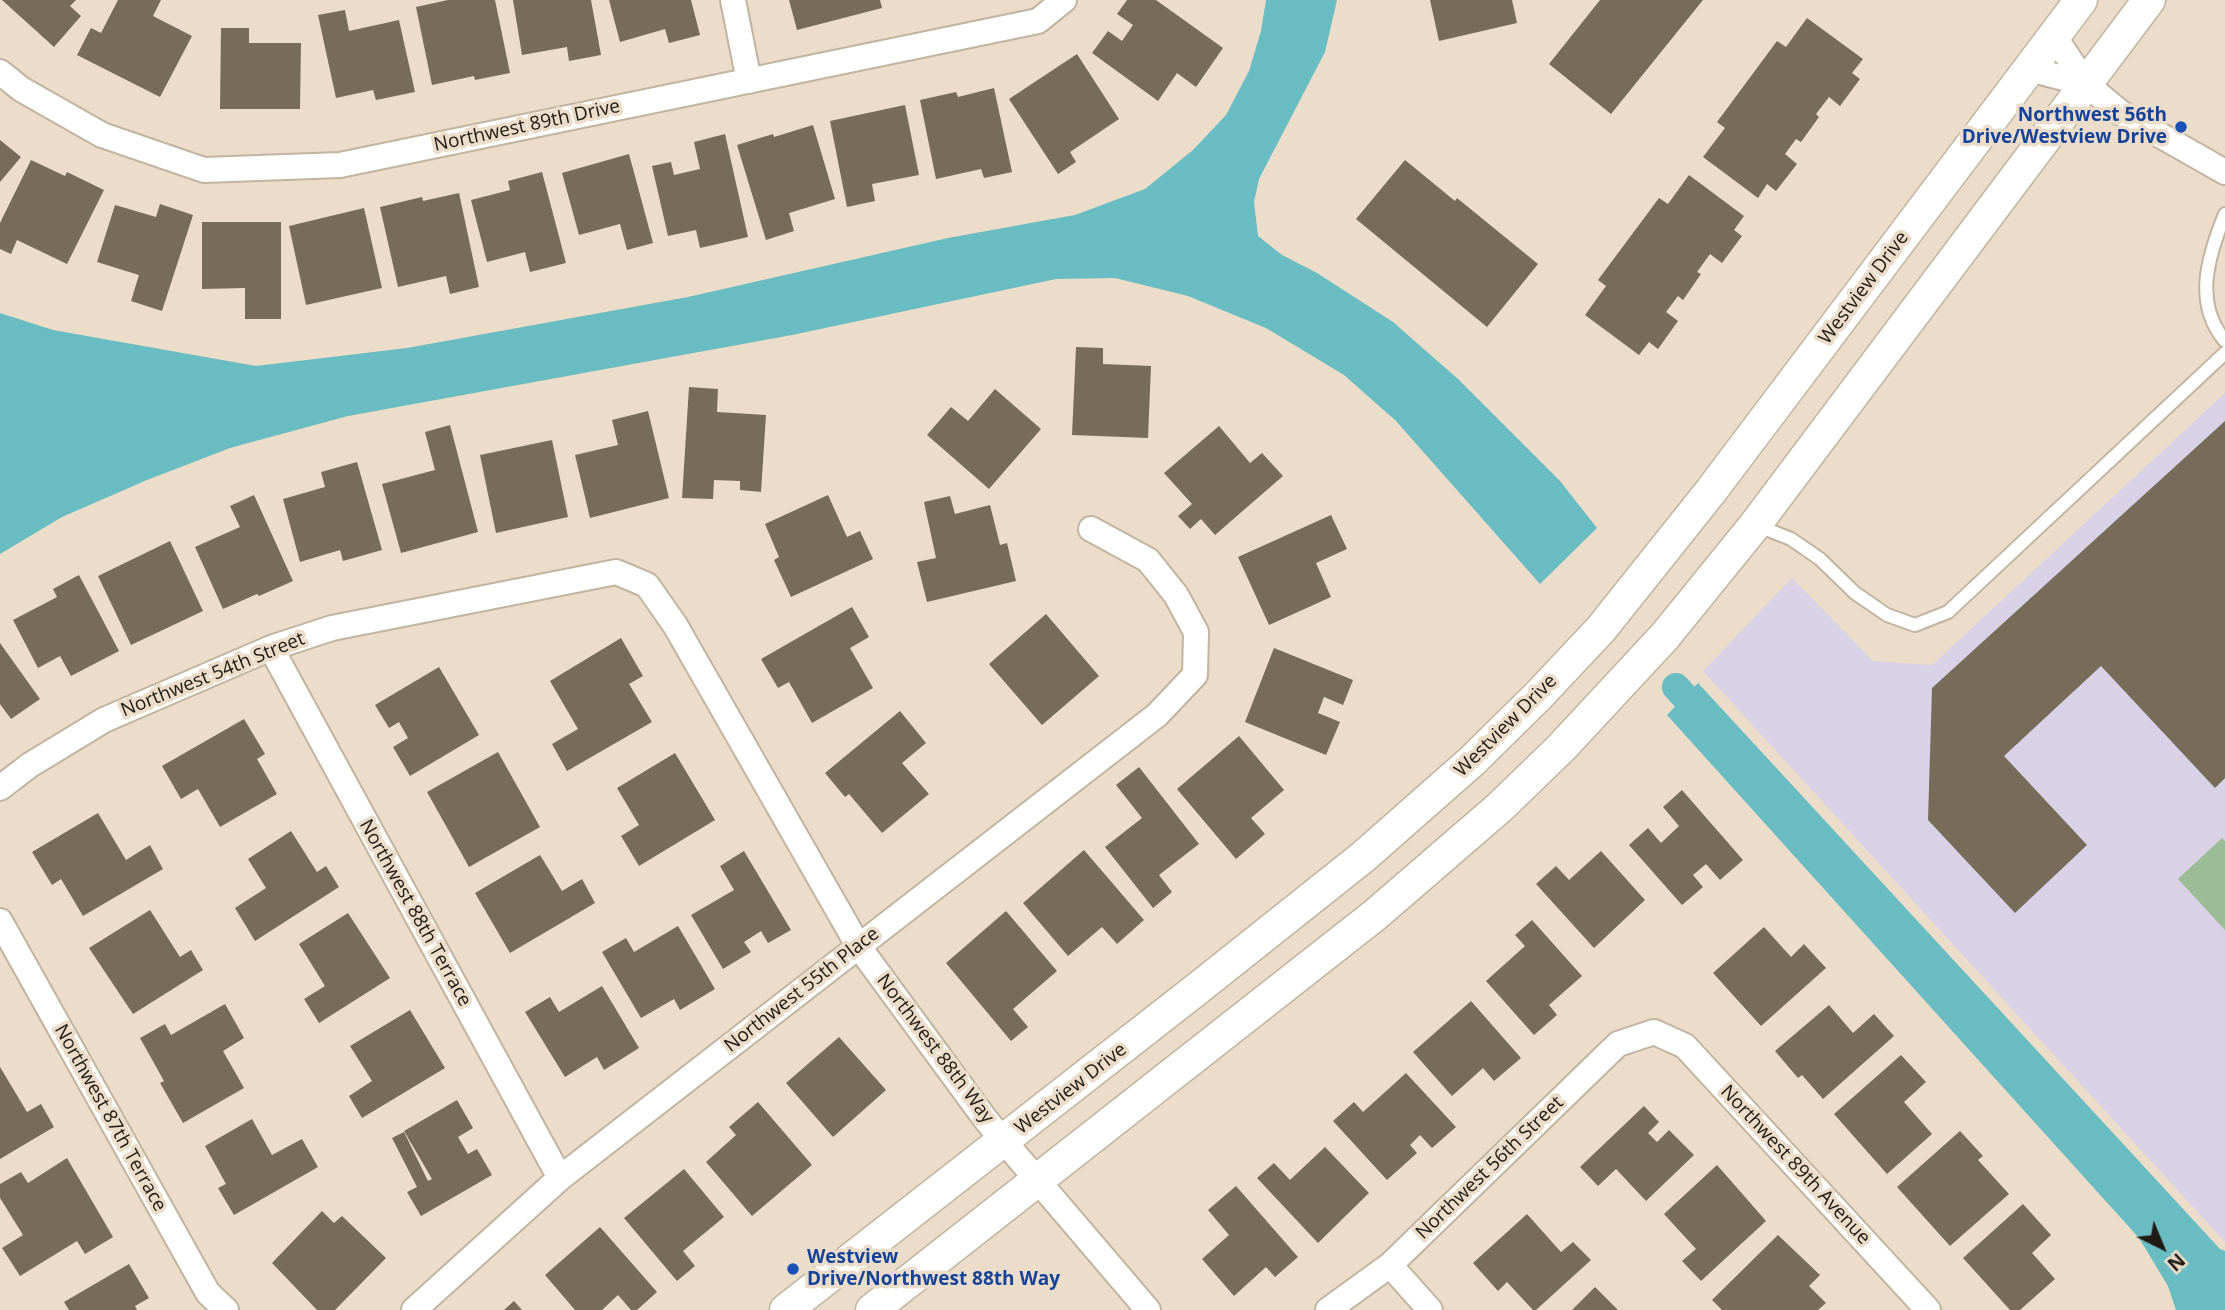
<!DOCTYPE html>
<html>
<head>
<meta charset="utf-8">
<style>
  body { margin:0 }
  #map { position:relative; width:2225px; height:1310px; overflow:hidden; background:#ebddc9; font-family:"Open Sans",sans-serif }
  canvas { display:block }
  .north { position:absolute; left:2127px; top:1212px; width:70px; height:70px; -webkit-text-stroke:5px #ebddc9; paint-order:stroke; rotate:137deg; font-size:19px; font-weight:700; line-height:28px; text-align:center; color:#1f1a13 }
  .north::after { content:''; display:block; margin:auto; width:24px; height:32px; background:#1f1a13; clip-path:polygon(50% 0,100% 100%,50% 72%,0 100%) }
</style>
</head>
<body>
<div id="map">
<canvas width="2225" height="1310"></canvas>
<div class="north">N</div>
</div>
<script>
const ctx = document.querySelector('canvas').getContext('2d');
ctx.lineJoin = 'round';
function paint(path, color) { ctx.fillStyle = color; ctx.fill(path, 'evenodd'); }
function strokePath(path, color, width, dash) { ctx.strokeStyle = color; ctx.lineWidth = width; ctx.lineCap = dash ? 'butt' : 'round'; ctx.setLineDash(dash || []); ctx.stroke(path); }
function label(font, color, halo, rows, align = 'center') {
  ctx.font = font + ' "Open Sans",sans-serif'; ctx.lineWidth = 7; ctx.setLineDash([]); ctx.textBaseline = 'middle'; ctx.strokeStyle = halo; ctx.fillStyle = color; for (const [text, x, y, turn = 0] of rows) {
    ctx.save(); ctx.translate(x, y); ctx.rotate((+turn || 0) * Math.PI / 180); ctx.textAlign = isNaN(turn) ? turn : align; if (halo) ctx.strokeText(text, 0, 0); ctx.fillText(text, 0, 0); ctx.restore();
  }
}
paint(new Path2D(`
  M2225,393V1242L1703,671L1792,578L1873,661L1932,665Z`), '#d9d1e6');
paint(new Path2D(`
  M2222,838L2225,841V930L2178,879Z`), '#9bbc96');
paint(new Path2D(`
  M1266,0H1337L1325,52L1259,179L1254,202L1258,236L1282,255L1317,273L1393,322L1458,379L1560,481L1597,528L1540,584L1396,421L1344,375L1266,328L1188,296L1115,278L1056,279L792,335L348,416L230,448L147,480L62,517L0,554V313L53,330L256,366L407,348L688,297L948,238L1075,215L1145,189L1193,150L1226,115L1249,71L1261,31Z
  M1698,683L2220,1249L2225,1251V1310H2176L2168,1286L2139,1238L1667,715Z`), '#69bcc2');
strokePath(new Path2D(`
  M1676,687L1709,724`), '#69bcc2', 28);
paint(new Path2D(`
  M2,0H76L70,6L81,16L54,47Z
  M118,0H161L153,16L192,36L160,97L77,55L91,28L101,33Z
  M448,0H495L510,73L475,80L474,76L432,85L416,7Z
  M513,0H591L601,55L569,61L567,47L522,55Z
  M609,0H691L700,35L669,43L665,29L620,42Z
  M789,0H880L882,8L797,30Z
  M1127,0H1156L1223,48L1196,87L1177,73L1158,101L1092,53L1108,31L1122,41L1133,25L1117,14Z
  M1430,0H1512L1517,23L1439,41Z
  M1600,0H1703L1611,114L1549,64Z
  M345,10L349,31L399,20L415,92L376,100L373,90L336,98L318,15Z
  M1807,18L1863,59L1852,73L1860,79L1840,106L1829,97L1816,114L1819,117L1801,142L1796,139L1785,154L1797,164L1776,191L1767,184L1758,198L1703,157L1725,128L1717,122L1777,41L1786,47Z
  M221,28H249V43H301L300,109H220Z
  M1077,54L1119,119L1070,152L1076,162L1058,174L1009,99Z
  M994,88L1012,172L984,178L981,169L936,179L920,100L956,92L958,97Z
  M905,105L919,175L872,184L875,201L847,207L830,121Z
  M813,125L835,199L789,213L794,231L766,240L737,145L773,134L774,137Z
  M725,134L748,237L700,248L696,230L668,236L652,166L671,162L674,175L700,169L694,142Z
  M0,140L21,157L0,182Z
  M629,154L653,243L627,250L620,224L579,235L562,173Z
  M31,160L65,176L67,172L104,190L67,264L17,240L11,254L0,249V223Z
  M1405,160L1455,201L1457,198L1538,264L1487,327L1356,219Z
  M542,172L566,263L530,272L525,252L487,262L471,200L510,190L508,181Z
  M1689,175L1744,216L1734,230L1742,236L1722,263L1710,254L1697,272L1701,274L1683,300L1678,296L1666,312L1678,321L1658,349L1649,342L1639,355L1585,315L1606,286L1598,280L1659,198L1668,204Z
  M459,193L479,287L450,294L446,276L398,287L380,207L422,197L423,201Z
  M160,204L193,215L162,311L131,301L139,275L97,262L115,205L156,217Z
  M364,208L382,288L306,305L289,226Z
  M202,222H281V319H245V288L202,289Z
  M1076,347L1103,348V364L1151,366L1148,438L1072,435Z
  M689,387L718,389L717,412L766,415L761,492L740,490V481L714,480L713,499L682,498Z
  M995,389L1041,429L989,489L927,435L951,407L968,421Z
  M648,411L669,498L590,518L575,455L618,445L612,420Z
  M2225,421V778L2215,788L2101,666L2004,756L2087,845L2015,913L1928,820L1932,688Z
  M450,425L478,532L401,553L382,484L435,470L425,432Z
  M1219,426L1250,463L1262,453L1283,476L1215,535L1201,519L1190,529L1178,516L1192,504L1164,473Z
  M552,440L568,517L496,533L480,455Z
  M357,462L382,550L343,561L340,550L300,562L283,499L325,487L321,472Z
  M254,495L293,581L259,596L257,594L223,609L195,547L240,527L230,506Z
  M828,495L847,537L860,531L873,559L791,597L774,560L779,557L765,524Z
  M950,496L955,514L990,505L1000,545L1007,543L1016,581L927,602L917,562L936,558L924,502Z
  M1331,515L1347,549L1316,563L1331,597L1269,625L1238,557Z
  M170,541L203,611L131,645L98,576Z
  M79,575L119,651L71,676L60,656L38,668L13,620L57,597L53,589Z
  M852,607L869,637L850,648L873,688L812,723L789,682L778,688L761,659Z
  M1046,614L1099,676L1042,725L989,664Z
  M621,638L643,676L629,684L652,722L567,771L552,744L578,729L550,681Z
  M0,643L40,699L11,719L0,704Z
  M1274,648L1353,680L1343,705L1324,697L1318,713L1340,722L1326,755L1245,722Z
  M439,667L479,735L410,776L393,747L408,738L399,722L389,728L375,705Z
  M900,711L926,743L902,763L929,794L882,833L849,794L845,797L825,773Z
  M244,719L265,754L257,759L277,794L220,827L198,789L181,799L162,766Z
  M1239,736L1284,790L1251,818L1265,834L1236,859L1177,789Z
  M498,752L540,827L469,867L427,792Z
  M675,753L715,820L639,866L621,836L639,825L617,788Z
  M1139,767L1199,844L1159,875L1172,892L1153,908L1105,847L1142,818L1116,785Z
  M1682,790L1743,860L1720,880L1706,864L1693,875L1703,887L1682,905L1629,845L1648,828L1661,843L1679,826L1663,807Z
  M98,813L126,860L150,845L163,869L83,916L61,879L52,885L32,852Z
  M291,831L317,872L326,866L339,887L255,941L235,908L266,888L248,859Z
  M1084,850L1144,920L1117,944L1102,927L1068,956L1023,903Z
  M744,851L791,930L768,943L761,931L744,942L751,952L723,969L691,915L734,890L720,866Z
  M1601,851L1645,900L1594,948L1536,884L1556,866L1569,880Z
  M540,855L562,891L582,879L595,903L510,953L475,893Z
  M150,910L180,957L191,950L203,970L133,1014L89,948Z
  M1006,911L1057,971L1013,1009L1028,1027L1011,1041L946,963Z
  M348,913L390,978L319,1023L304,999L325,986L299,944Z
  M1532,920L1582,976L1549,1005L1557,1015L1534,1035L1486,981L1525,946L1515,935Z
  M678,926L715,989L680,1010L674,999L641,1018L602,952L626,938L634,952Z
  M1764,927L1791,957L1804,944L1826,968L1761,1026L1713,973Z
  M602,986L639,1048L604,1070L597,1057L565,1077L525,1012L550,997L559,1012Z
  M1471,1001L1521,1058L1494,1081L1483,1068L1452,1096L1413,1052Z
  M225,1004L244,1038L223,1051L244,1088L183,1123L160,1083L164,1081L140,1038L165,1024L171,1035Z
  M1829,1005L1853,1033L1874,1014L1894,1036L1823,1099L1802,1075L1798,1078L1775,1051Z
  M410,1010L445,1068L362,1118L349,1096L372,1081L350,1046Z
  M839,1037L886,1090L833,1137L786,1083Z
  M1901,1055L1926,1082L1904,1102L1932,1134L1887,1174L1834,1114Z
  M0,1067L27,1112L41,1104L54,1127L0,1159Z
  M1406,1073L1456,1127L1432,1148L1420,1135L1410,1145L1417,1153L1387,1180L1333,1121L1354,1102L1363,1112Z
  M457,1100L473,1128L458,1137L468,1154L477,1149L492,1175L421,1216L407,1192L417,1187L392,1138L404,1132L428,1181L432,1179L404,1131Z
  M758,1102L812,1165L752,1216L706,1162L736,1135L729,1127Z
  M1644,1106L1659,1122L1648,1133L1657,1142L1669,1130L1694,1155L1646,1201L1616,1169L1598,1186L1580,1167Z
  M252,1119L272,1155L302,1139L318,1167L234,1215L218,1188L226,1184L205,1146Z
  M1960,1131L1983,1156L1978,1160L2009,1194L1950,1246L1897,1187Z
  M1325,1147L1369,1193L1318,1243L1257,1178L1274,1163L1290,1180Z
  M67,1158L113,1237L85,1254L77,1241L20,1276L2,1248L23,1235L0,1198V1184L21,1172L28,1183Z
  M1717,1165L1766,1221L1701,1281L1682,1261L1696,1249L1664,1214Z
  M684,1169L724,1217L683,1251L695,1266L677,1281L624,1218Z
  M1236,1186L1298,1257L1275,1277L1266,1267L1234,1296L1202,1259L1229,1235L1208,1210Z
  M2023,1204L2051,1235L2032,1253L2055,1279L2020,1310H2010L1963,1258Z
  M322,1211L334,1223L342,1216L386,1258L335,1310H317L272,1263Z
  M1527,1214L1561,1252L1573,1242L1591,1260L1536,1310H1533L1507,1282L1498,1291L1473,1263Z
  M600,1227L657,1292L637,1310H631L618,1295L602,1310H575L545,1275Z
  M1778,1235L1820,1275L1809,1286L1826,1303L1818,1310H1722L1712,1300Z
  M129,1264L149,1298L135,1306L137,1310H69L64,1302Z
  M1595,1287L1618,1310H1572Z
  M514,1301L522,1310H504Z`), '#776b59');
const service = new Path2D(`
  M2225,214C2208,256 2193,303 2225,341
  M1756,525L1791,539L1820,559L1855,593L1887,615L1915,625L1948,612L2225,353`);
const minor = new Path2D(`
  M733,0L749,81
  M2054,36L2086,84L2121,113L2225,172
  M2029,69L2086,84
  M0,72L21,89L102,135L204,170L340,165L1038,21L1064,0
  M271,648L560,1178
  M0,788L30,765L104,720L271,648L332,628L616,572L647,585L675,625L859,947L986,1120L1148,1310
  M0,921L208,1293L226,1310
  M1390,1265L1430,1310
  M414,1310L560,1178L1157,715L1195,675L1196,632L1176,595L1148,560L1091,529
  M1328,1310L1390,1265L1618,1044L1654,1032L1685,1046L1928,1310`);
const tertiary = new Path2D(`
  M786,1310L1197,989L1363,857L1472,761L1539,695L1601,629L1711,491L2081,0
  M872,1310L1375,915L1500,807L1561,748L1665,636L1755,525L2149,0`);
strokePath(service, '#c1b4a0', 16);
strokePath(minor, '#c1b4a0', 28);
strokePath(tertiary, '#c1b4a0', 35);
strokePath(service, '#fff', 12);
strokePath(minor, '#fff', 24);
strokePath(tertiary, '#fff', 32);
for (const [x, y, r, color] of [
  [2181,127,7,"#1a4fb4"],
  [793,1269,7,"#1a4fb4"]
]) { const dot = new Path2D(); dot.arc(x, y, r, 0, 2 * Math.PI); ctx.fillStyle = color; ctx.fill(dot); strokePath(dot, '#ebddc9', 2.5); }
label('bold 19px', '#164399', '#ebddc9', [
  ["Northwest 56th",2167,116],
  ["Drive/Westview Drive",2167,138],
  ["Westview",807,1258,"left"],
  ["Drive/Northwest 88th Way",807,1280,"left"]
], 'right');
label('19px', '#1f1a13', '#ebddc9', [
  ["Northwest 89th Drive",527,126,-12],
  ["Westview Drive",1864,288,-53],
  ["Northwest 54th Street",213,675,-22],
  ["Westview Drive",1506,726,-45],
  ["Northwest 88th Terrace",415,913,61],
  ["Northwest 55th Place",802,990,-38],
  ["Northwest 88th Way",935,1049,53],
  ["Westview Drive",1071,1089,-38],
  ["Northwest 87th Terrace",110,1118,61],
  ["Northwest 89th Avenue",1795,1165,47],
  ["Northwest 56th Street",1490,1168,-44]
]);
</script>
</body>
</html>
